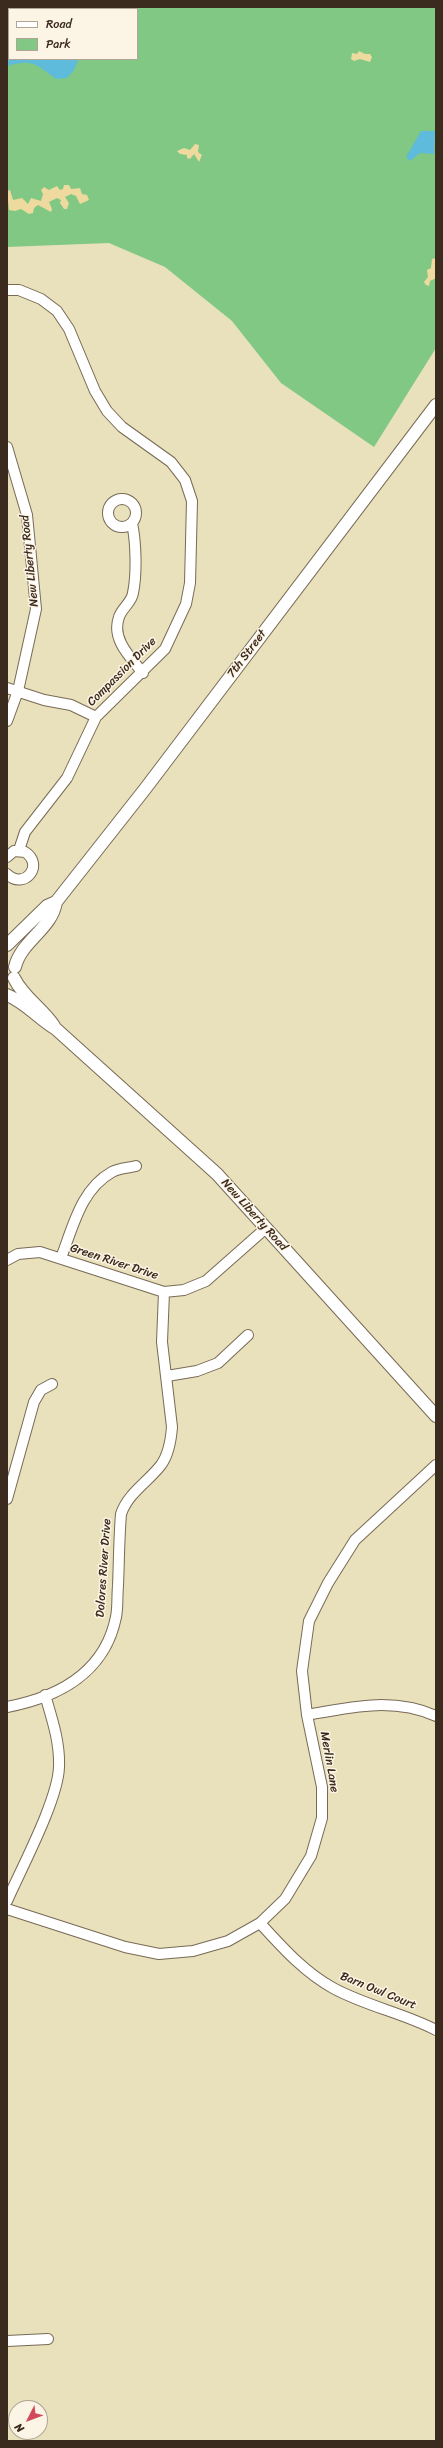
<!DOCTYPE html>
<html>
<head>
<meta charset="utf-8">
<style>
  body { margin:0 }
  #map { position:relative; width:443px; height:2448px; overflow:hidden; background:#e9e0bc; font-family:Sriracha,sans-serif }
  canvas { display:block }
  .frame { position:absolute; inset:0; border:8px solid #3b2a1e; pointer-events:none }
  .legend { position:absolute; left:8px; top:8px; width:130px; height:52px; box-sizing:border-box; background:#fcf5e5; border:1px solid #afa495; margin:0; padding:5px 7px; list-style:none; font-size:12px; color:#3b2a1e }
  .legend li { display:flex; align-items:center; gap:8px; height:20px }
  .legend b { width:20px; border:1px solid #afa495 }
  .north { position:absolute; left:8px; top:2400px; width:40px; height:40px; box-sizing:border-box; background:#fcf5e5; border:1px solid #afa495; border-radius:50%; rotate:228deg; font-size:11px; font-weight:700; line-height:16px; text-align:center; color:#3b2a1e }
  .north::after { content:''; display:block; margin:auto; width:14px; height:18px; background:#d1495b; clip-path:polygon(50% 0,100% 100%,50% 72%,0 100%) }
</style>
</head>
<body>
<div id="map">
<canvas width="443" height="2448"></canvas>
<div class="frame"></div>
<ul class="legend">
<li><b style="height:5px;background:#fff"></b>Road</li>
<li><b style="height:11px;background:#80c883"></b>Park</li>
</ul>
<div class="north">N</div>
</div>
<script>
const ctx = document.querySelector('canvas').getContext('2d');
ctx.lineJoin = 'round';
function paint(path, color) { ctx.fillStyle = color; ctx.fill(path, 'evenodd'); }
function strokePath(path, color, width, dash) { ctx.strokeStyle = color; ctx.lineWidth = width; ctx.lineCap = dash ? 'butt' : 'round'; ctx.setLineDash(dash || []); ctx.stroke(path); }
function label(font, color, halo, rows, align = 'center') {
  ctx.font = font + ' Sriracha,sans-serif'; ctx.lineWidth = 3; ctx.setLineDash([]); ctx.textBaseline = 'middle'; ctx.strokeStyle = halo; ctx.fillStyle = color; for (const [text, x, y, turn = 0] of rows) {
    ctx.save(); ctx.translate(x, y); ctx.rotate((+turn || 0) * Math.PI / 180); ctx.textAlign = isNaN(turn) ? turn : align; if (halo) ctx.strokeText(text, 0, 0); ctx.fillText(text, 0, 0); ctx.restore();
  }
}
paint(new Path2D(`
  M33,7H436V348L374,447L281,383L232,321L165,267L109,243L7,247V30L9,28V59H137V9H31Z`), '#80c883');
paint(new Path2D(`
  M359,51L365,54H370L372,57L370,62L360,59L354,61L351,59L352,53L357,54Z
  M195,144L199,145L198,152L202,155L199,162L194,154L190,159L187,158V155L180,154L177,151L184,148L190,150Z
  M64,185H69L71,189L80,188L82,194L87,195L89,200L80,204L76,196L71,194L65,197L69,203L67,209H64L60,203L61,200L57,198L49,202L52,209L51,212L38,205L34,208L33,213L29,214L21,209L15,211L9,210L7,191L10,190L13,200L22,198L28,204L31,198L41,201L43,194L41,190L44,187L49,190L57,186L60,190L63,189Z
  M436,258V278L430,281L429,286L426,285L424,282L428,277L427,270L431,268L432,259Z`), '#eeda9e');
paint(new Path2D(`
  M9,50V59H77L78,61L74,70L67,78L56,79C35,63 32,59 7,66Z
  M421,131H435L434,154L420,153L410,161L406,157Z`), '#5ebbdc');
const minor = new Path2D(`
  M7,290H19L41,299L57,311L69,329L95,391L107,411L122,427L171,462L185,480L192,501L190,583L186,604L165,649L96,717L67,778L25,832L19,850
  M7,447L27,515L36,609L18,691L7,721
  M108 513a14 14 0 1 1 28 0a14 14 0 1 1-28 0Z
  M132,523C136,542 137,573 133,593C132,602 122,608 119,617C111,639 130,657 143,673
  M7,688L44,700L71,705L96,717
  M7,857L14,851L25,852C45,865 24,891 7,874
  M61,1258C73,1227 81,1189 112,1172C119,1168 129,1168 136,1166
  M7,1260L18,1254L40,1252L164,1292L184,1290L206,1281L266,1228
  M167,1376L197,1371L218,1363L248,1335
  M7,1499L34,1402L41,1390L52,1384
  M7,1707C59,1697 105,1672 116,1617C118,1607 117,1596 118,1586C119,1562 119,1538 121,1514C128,1493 148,1482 161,1465C169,1454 171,1440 172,1427L162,1342L164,1292
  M307,1715C351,1707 393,1697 436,1716
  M7,1901C21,1869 58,1800 59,1767C60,1742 52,1719 45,1695
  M7,1909L125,1947L159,1954L193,1951L228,1941L260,1923L285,1899L311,1856L322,1818V1787L307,1715L302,1671L309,1621L328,1583L355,1540L436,1465
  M260,1923C282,1947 304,1972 333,1988C366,2006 403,2013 436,2030
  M7,2341L48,2339`);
const tertiary = new Path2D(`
  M7,945L47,906L56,902L145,789L436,405
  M15,967C21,941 52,929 56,902
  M14,978C23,997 43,1009 54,1026
  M7,995C25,1002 39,1019 56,1029L217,1174L436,1416`);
strokePath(minor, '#786a55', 12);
strokePath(tertiary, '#786a55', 14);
strokePath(minor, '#fff', 10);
strokePath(tertiary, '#fff', 12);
label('12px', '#3b2a1e', '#fcf5e5', [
  ["New Liberty Road",30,561,-96],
  ["7th Street",247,654,-53],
  ["Compassion Drive",122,672,-45],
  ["New Liberty Road",254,1215,48],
  ["Green River Drive",114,1262,18],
  ["Dolores River Drive",104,1568,-86],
  ["Merlin Lane",329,1762,80],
  ["Barn Owl Court",378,1991,22]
]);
</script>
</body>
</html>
